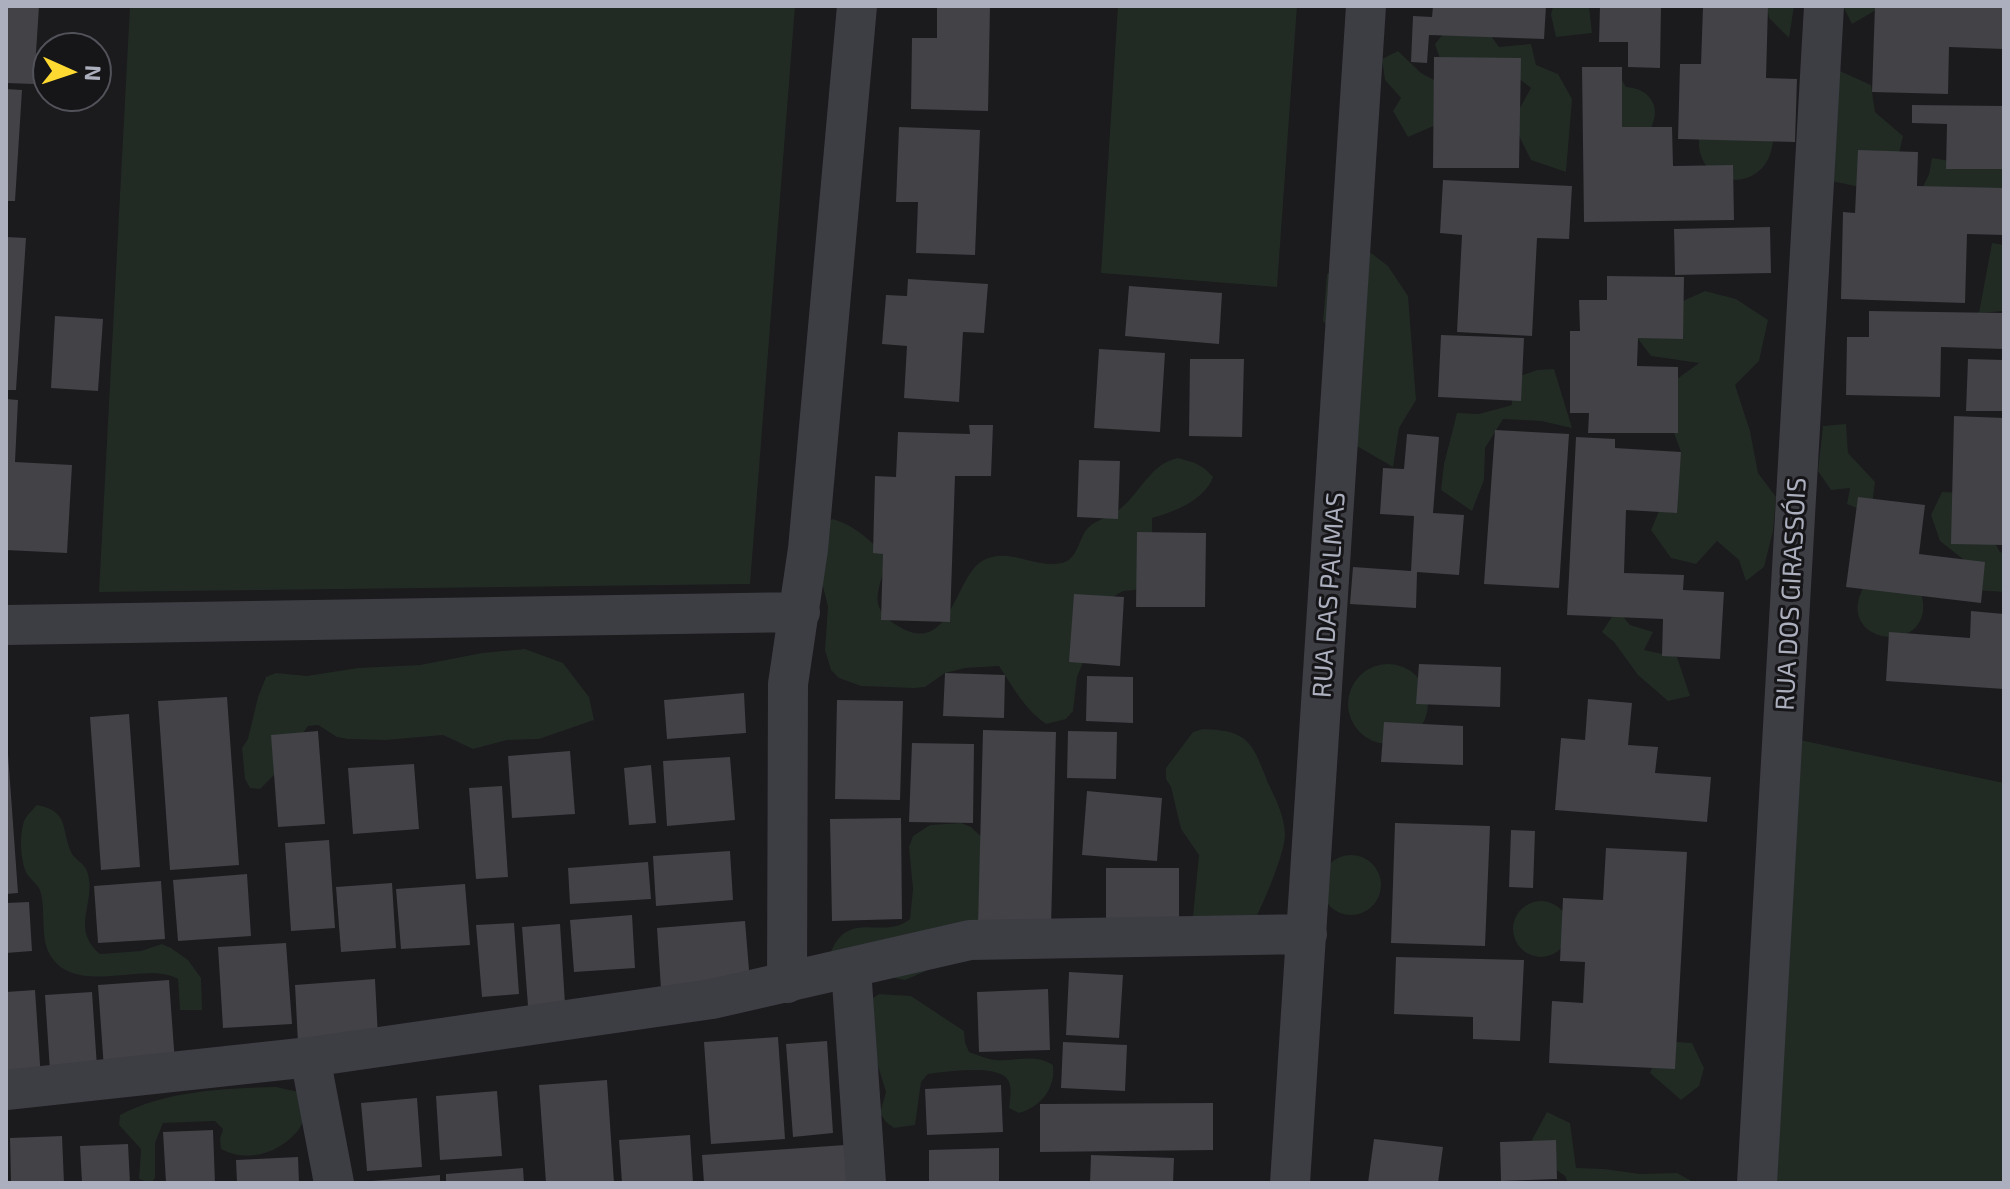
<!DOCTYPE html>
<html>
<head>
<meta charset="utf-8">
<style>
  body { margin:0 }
  #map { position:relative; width:2010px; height:1189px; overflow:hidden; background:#1b1a1d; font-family:"Exo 2",sans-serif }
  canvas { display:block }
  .frame { position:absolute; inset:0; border:8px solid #acafbd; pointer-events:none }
  .north { position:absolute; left:32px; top:32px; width:80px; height:80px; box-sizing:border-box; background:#161518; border:2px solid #52535a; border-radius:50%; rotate:93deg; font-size:22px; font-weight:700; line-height:32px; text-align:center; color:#acafbd }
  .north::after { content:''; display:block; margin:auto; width:28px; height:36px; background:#fed931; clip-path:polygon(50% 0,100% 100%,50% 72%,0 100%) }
</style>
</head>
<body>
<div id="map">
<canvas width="2010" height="1189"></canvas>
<div class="frame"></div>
<div class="north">N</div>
</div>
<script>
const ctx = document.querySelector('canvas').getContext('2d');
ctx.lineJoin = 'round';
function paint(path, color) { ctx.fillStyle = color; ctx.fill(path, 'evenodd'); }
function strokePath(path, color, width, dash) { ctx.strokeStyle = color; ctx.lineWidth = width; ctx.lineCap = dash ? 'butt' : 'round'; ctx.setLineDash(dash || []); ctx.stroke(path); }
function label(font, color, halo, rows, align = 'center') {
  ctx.font = font + ' "Exo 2",sans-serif'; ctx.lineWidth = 6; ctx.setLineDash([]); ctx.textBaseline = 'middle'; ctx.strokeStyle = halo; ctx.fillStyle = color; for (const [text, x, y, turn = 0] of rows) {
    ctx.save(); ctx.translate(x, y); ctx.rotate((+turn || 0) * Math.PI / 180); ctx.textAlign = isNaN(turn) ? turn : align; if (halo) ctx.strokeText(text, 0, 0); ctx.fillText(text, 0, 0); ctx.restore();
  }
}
paint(new Path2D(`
  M130,6H795L750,584L99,592Z
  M1118,6H1297L1277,287L1101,273Z
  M1553,6H1589L1592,33L1556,37L1551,15Z
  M1767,6H1794L1789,38L1769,18Z
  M1843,6H1883L1852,24Z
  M1456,18L1484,26L1499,47L1531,44L1536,65L1558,74L1572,99L1566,172L1531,160L1512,122L1531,88L1509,71H1444L1435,44Z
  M1398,51L1421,73L1445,86L1443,122L1408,137L1393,111L1401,98L1385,80L1382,59Z
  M1840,71L1871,85L1875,112L1903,136L1898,158L1865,188L1831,181Z
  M1622,80L1626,87C1649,88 1662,106 1651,128L1628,139L1607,102Z
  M1701,128L1773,140C1769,200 1685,189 1701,128Z
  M1932,158L1969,164L2004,158V192L1919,195L1929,174Z
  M1992,243L2004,245V311L1979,313Z
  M1371,253L1388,266L1408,296L1416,400L1399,428L1393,467L1343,438L1357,356L1323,321L1327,274Z
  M1705,291L1736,299L1768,320L1759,361L1735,385L1750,431L1758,473L1776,497L1773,531L1764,567L1746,581L1739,560L1717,541L1696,564L1671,558L1651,530C1663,504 1669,478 1681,452L1662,401L1673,382L1699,363L1651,356L1632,331L1672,306Z
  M1554,369L1572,428L1541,421L1503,419L1485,448L1484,480L1472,511L1441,490L1444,464L1457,413L1479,414L1512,405V379L1537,370Z
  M1846,424L1848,453L1875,482L1871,514L1847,504L1850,488L1831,490L1818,471L1823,426Z
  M1178,458C1194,462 1203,465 1213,477C1205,500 1174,512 1152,518V553L1143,584L1135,590L1123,591L1091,610L1086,655L1077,677L1073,711L1066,719L1046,724C1025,710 1013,687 999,666L965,668L945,673L925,687L914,688L861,686L839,678L831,670L825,650L828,607L818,566L824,525L832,519C851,523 874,542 886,558C882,589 864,605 898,626C951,658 954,578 982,561C1008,545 1038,571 1065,562C1079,556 1079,536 1089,527C1097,519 1111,517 1120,509C1140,493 1151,463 1178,458Z
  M1942,492L1967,493L2000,552L2004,553V592L1975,590L1973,567L1940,541L1931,515Z
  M1865,584L1919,587C1947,658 1827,650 1865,584Z
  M1617,609L1630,625L1653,632L1644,650L1677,657L1690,696L1668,701L1638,675L1614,642L1602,632Z
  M525,649L563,663L589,697L594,720L539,739L507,740L473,749L443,735L385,740L348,739L337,737L318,725L308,726L275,774L260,789L250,788L245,779L242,748L248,739L258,697L266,677L276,673L307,676L358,668L420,665L482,653Z
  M1348 704a40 40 0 1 1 80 0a40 40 0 1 1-80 0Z
  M1203,729C1253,730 1253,747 1270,787C1277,801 1285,819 1285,835C1285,853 1261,911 1250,928L1193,916L1199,855L1181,829L1171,787L1166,779V768L1193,732Z
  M1795,739L2004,783V1183H1776Z
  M37,805C69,811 61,828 71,852C74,859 84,863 87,871C98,902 69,927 100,954L141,951L162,944L171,948L188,960L201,978L202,1010H180L178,979C146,960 76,998 50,955C39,936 47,906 39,888C36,883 30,879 27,874C20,862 19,831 25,819C28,814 33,809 37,805Z
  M961,823L971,827L987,842L992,907L945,963L905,980L849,969L831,952C849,908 883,941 910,919L913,889L909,847L913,836L930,825Z
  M1321 885a30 30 0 1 1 60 0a30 30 0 1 1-60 0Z
  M1513 929a28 28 0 1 1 56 0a28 28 0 1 1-56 0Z
  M879,994L911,996L964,1031L965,1042L969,1052C978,1055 986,1059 995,1060C1016,1062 1034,1053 1053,1065C1056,1088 1041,1107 1019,1113L1009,1108C1010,1100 1012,1090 1009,1082C1001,1063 947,1072 928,1074L921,1082L915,1125L894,1128L886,1122L880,1113L886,1092L870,1040V1000Z
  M1662,1041L1692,1043L1704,1068L1699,1086L1681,1100L1650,1073Z
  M276,1087L299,1092L307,1110C304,1118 302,1127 296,1133C277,1154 246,1163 221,1149L220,1139L223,1129L215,1121L163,1123L155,1143V1178L151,1183L139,1179L141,1149L119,1125L120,1115C164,1091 226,1088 276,1087Z
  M1547,1112L1570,1123L1576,1168L1604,1169L1640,1174L1677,1173L1695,1183H1568L1565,1176L1527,1149Z`), '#212b24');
paint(new Path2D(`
  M6,6H39L34,84L6,83Z
  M937,6H990L988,111L911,109L912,38H937Z
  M1433,6H1546L1544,39L1429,35L1427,63L1411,62L1413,16L1432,17Z
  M1600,6H1661L1660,68L1628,67V42H1599Z
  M1703,6H1768L1766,78L1797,79L1795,142L1678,139L1680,64H1701Z
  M1875,6H2004V49L1949,47L1948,94L1872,92Z
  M1434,57L1521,58L1519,168H1433Z
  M1582,67H1622V127H1672L1673,166L1733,165L1734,220L1584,222Z
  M6,89L22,90L15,201H6Z
  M1912,105L2004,106V169H1946L1947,124L1912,123Z
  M899,127L980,130L975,255L916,253L918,202H896Z
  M1858,150L1918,152L1917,186L2004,188V235L1967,234L1965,303L1841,299L1843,212L1855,213Z
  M1443,180L1572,186L1569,239L1537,238L1532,336L1457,332L1462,235L1440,233Z
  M1770,227L1771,273L1675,275L1674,229Z
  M6,237L26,238L16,390H6Z
  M1607,276L1684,277L1683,339L1638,338L1637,366L1678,367V433H1588L1589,413H1570V331H1580L1579,300H1607Z
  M908,279L988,284L984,333L963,332L959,402L904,398L907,346L882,344L886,295L907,296Z
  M1129,286L1222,293L1219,344L1125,336Z
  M1869,311L2004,313V349L1941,347L1940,397L1846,395L1847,337H1869Z
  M55,316L103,319L98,391L51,388Z
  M1441,335L1524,338L1521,401L1438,397Z
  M1099,349L1165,353L1160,432L1094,428Z
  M1190,359H1244L1242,437L1189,436Z
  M1968,359L2004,360V411H1966Z
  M6,399L18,400L15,462L72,465L67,553L6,550Z
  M1954,416L2004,418V545L1951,544Z
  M969,425H993L991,476H955L950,622L881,620L883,554L873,553L875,476L896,477L898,432L970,434Z
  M1495,430L1569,434L1559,588L1484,584Z
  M1407,434L1439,437L1433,513L1464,515L1459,575L1417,572L1416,608L1350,604L1353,567L1411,571L1414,516L1380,514L1383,468L1404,469Z
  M1576,437L1615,439V448L1681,452L1677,513L1626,510L1624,573L1684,575L1683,590L1724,592L1720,659L1662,656L1663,619L1567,615Z
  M1079,460L1120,461L1118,519L1077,517Z
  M1858,497L1925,505L1919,554L1985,562L1981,603L1846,587Z
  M1137,532L1206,533L1205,607H1136Z
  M1074,594L1124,597L1120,666L1069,662Z
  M1971,611L2004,614V689L1886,681L1889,632L1970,638Z
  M1419,664L1501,667L1500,707L1416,704Z
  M945,673L1005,675L1004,718L943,716Z
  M1087,676L1133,677V723L1086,721Z
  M744,693L746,733L667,739L664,700Z
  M227,697L239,865L170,870L158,701Z
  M1588,699L1632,703L1628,745L1658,747L1655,773L1711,777L1707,822L1555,810L1561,738L1585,740Z
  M837,700L903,701L900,800L835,799Z
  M129,714L140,867L101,870L90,717Z
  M1384,722L1463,726V765L1381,762Z
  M983,730L1056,732L1051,927L978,926Z
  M318,731L325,824L278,827L271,735Z
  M1068,731L1117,732L1116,779L1067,778Z
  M912,743L974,744L973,823L909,822Z
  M570,751L575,814L512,818L508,756Z
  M6,754H8L18,893L6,894Z
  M730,757L735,820L667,826L663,761Z
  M414,764L419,829L353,834L348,768Z
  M651,765L656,823L629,825L624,768Z
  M502,786L508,877L476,879L469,788Z
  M1087,791L1162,798L1157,861L1082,855Z
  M901,818L902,919L832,921L830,819Z
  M1395,823L1490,826L1485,946L1391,943Z
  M1511,830L1535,831L1533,888L1509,887Z
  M329,840L335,928L291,931L285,843Z
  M1606,848L1687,852L1675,1069L1549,1063L1552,1001L1583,1003L1585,962L1560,961L1563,898L1603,900Z
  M730,851L733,900L656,906L653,856Z
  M648,862L651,899L570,904L568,868Z
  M1106,868H1179V919H1106Z
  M247,874L251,936L178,941L173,880Z
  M161,881L165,939L98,943L94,886Z
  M392,883L396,948L341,952L336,887Z
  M465,884L470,945L401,949L396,889Z
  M29,902L32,951L6,953V903Z
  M632,915L635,968L574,972L570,920Z
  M745,921L750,982L661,989L657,928Z
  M514,923L519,994L482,997L476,925Z
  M560,924L565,1004L528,1006L522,927Z
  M286,943L292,1024L223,1028L218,947Z
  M1396,957L1524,960L1520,1041L1473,1039V1017L1394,1014Z
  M1069,972L1123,975L1119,1038L1066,1035Z
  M375,979L378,1037L298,1043L295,985Z
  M169,980L175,1063L104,1069L98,985Z
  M1048,989L1050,1050L979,1052L977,992Z
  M35,990L41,1079L6,1081V992Z
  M92,992L97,1067L50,1071L45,995Z
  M778,1037L785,1139L711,1144L704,1042Z
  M827,1041L833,1133L793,1137L786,1044Z
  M1063,1042L1127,1045L1125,1091L1061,1088Z
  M607,1080L614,1183H546L539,1085Z
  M1001,1085L1003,1132L927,1135L925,1089Z
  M497,1091L502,1156L440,1160L436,1096Z
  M417,1098L422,1167L367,1171L361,1103Z
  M1213,1103V1150L1040,1152V1104Z
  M213,1130L215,1183H166L163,1132Z
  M690,1135L693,1183H622L619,1140Z
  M62,1136L64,1183H11L10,1138Z
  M1374,1139L1443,1147L1438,1183H1368Z
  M1556,1140L1557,1179L1501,1181L1500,1142Z
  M128,1144L130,1183H82L80,1146Z
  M845,1145L848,1183H704L702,1155Z
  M999,1148V1183H929V1150Z
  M1091,1155L1174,1158L1173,1183H1090Z
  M298,1157L299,1183H237L236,1160Z
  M523,1168L524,1183H446V1174Z
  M440,1175V1183H372V1181Z`), '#424247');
strokePath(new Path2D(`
  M6,625L800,612
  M851,968L866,1183
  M787,983L788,684L808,549L857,6
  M310,1057L334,1183
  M6,1090L310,1057L712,999L970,940L1307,934
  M1290,1183L1366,6
  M1757,1183L1824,6`), '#3d3d44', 40);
label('26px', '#acafbd', '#161518', [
  ["RUA DOS GIRASSÓIS",1791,594,-87],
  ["RUA DAS PALMAS",1329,595,-86]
]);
</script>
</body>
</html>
